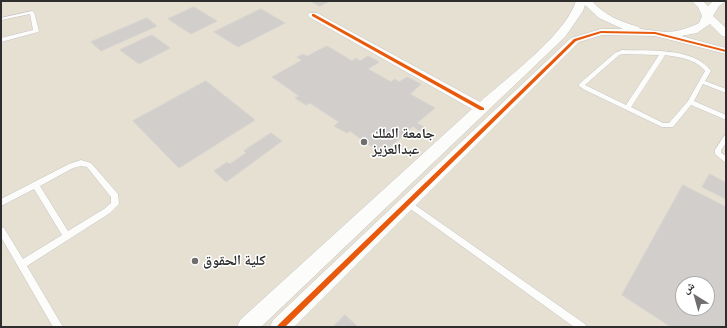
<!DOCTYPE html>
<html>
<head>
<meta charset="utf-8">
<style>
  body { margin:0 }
  #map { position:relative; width:727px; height:328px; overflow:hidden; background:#ece8e4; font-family:"Space Grotesk","Noto Naskh Arabic",sans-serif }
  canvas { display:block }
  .frame { position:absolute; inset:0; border:2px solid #2e2e2e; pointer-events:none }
  .north { position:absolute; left:675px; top:276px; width:40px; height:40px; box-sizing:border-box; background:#fff; border:1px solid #ababab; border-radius:50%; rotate:323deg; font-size:11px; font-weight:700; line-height:16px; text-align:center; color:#2e2e2e }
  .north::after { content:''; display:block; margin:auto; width:14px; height:18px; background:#706f6e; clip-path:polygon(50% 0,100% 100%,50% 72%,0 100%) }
</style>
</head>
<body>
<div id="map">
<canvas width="727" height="328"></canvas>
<div class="frame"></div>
<div class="north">ش</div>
</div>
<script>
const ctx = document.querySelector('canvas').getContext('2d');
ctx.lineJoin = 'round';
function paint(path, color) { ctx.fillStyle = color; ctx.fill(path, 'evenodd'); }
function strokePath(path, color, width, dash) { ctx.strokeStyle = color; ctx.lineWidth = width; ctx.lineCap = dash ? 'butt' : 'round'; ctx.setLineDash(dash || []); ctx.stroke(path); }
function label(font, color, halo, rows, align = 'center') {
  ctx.font = font + ' "Space Grotesk","Noto Naskh Arabic",sans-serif'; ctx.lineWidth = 3; ctx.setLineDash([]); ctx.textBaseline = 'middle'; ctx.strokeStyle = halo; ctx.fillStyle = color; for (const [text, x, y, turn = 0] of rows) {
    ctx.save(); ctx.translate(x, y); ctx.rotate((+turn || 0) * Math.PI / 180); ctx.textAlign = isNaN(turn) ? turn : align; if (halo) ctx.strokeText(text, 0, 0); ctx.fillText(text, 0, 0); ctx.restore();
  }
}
paint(new Path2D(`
  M1,1H726V327H1ZM683,284H707V308H683Z`), '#e6e0d3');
const building = new Path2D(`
  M310,1H330L320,6Z
  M194,7L217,21L191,34L168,19Z
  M261,9L285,23L238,47L214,32Z
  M147,18L157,26L101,51L91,42Z
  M152,35L170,48L139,64L120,50Z
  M327,46L352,61L356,58L360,61L368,56L379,62L368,69L391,82L395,79L399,82L407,77L421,84L410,94L435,108L417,123L424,127L419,131L413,126L382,154L350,131L347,133L334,126L339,122L310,103L306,105L295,98L299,96L272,77L302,60L297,57L303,54L307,56Z
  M206,81L255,120L179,168L133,121Z
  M271,133L282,141L226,182L214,171L227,162L230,164L246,153L244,151Z
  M710,174L726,183V199L702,187Z
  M683,185L726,207V327H671L622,295ZM683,284H707V308H683Z
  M345,315L358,327H333Z`);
paint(building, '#d1cecb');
strokePath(building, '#d7d4d0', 1);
const service = new Path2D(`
  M32,11L34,12L39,31L38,32L1,42V38L33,30L30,14L1,20V18Z
  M622,50C648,51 694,47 711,71L705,81L726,89V93L703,84L694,101L726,115V120L691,105L673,127H662L585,90L579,86V84L615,53ZM623,54L659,55L626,105L585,85L619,55ZM665,55C679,57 696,59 705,71L688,101L669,123H663L631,107Z
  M724,136H726V143L721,150V153L726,156V163L715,154V150Z
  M81,160L91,163L118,194L119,204L110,213L27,266L63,327H53L1,237V227L4,228L23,259L62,235L34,189L1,206V199L69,164ZM81,166L87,167L111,197V203L104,209L68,231L40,186L73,168Z
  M408,200L585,324L587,327H574L405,205L404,203L405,201Z`);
const minor = new Path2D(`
  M576,1H592C604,15 621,22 639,27L640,29C649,30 657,31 666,32C673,33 692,27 699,23L702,16L698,7L692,1H703L708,6L713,1H726L719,6L713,16L726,28V37L722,36L710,24L697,33L681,36L726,48V54L655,36L602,35L579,42L294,327H270L273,320L571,38L601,29H623L599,18L585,5L583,11L565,37L261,327H237L240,320L472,109L309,17L308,15L309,13H317L480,102C507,78 566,34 576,1Z`);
strokePath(service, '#c5c4c5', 1);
strokePath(minor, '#c5c4c5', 1);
paint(service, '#fcfcfb');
paint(minor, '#fcfcfb');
paint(new Path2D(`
  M312,14H314L484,108V110H480L312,16Z
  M601,31L655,32L726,50V52L655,34L601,33L576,41L285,327H277L278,325L574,39Z`), '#e8590c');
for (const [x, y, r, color] of [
  [364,142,4,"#706f6e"],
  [195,261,4,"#706f6e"]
]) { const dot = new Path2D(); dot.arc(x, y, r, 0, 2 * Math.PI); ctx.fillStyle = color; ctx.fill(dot); strokePath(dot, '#fff', 1.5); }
label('bold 14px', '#2e2e2e', '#fff', [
  ["جامعة الملك",372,134],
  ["عبدالعزيز",372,150],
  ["كلية الحقوق",203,261]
], 'left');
</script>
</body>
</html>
